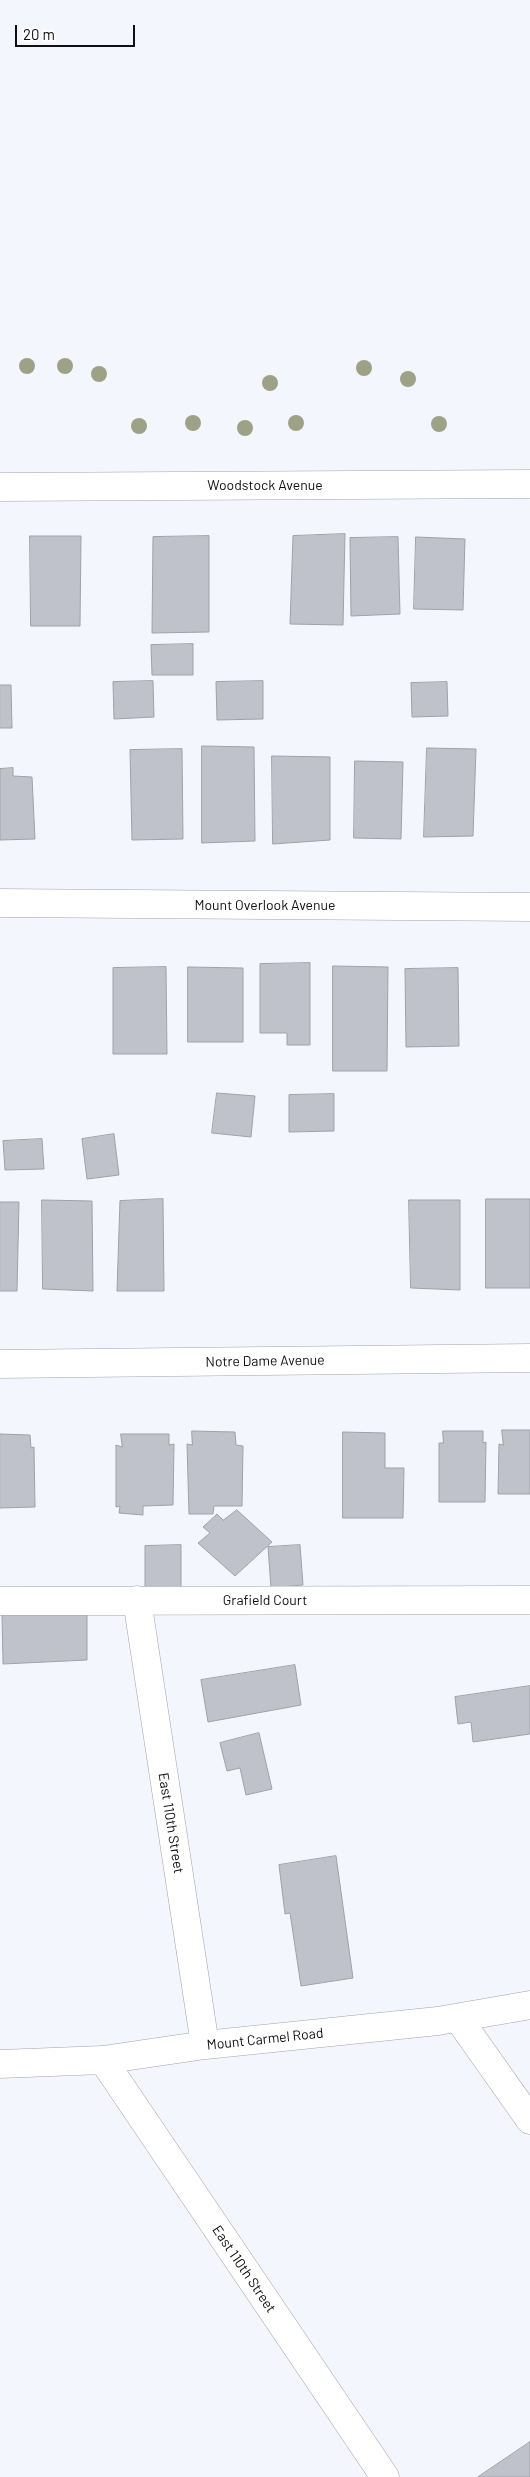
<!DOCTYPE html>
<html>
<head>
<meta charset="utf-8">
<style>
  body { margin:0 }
  #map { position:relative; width:530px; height:2477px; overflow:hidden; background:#f4f6fe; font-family:Barlow,sans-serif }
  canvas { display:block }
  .scale { position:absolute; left:15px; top:25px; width:120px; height:22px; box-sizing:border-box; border:2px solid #101013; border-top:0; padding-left:6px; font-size:15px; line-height:18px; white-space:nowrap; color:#101013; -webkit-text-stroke:4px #fff; paint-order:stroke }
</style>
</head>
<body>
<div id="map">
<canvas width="530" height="2477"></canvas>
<div class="scale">20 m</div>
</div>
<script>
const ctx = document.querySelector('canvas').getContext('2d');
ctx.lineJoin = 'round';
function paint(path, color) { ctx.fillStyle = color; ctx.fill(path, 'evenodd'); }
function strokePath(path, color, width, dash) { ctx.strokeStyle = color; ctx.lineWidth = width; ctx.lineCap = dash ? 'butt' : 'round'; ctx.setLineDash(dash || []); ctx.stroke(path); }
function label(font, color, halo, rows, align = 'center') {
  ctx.font = font + ' Barlow,sans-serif'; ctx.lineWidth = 4; ctx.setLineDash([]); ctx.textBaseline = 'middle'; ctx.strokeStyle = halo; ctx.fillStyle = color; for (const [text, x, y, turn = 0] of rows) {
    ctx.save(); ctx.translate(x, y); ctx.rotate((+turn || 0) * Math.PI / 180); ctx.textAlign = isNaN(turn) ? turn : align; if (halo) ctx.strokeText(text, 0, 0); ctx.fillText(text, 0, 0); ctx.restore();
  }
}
const building = new Path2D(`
  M345,534L343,625L290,624L293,536Z
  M30,536H81L80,626H31Z
  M209,536V632L152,633L153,537Z
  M398,537L400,614L351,616L350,538Z
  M416,537L465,539L463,610L414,609Z
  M193,644V675H152L151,645Z
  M153,681L154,717L114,719L113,682Z
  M263,681V719L217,720L216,682Z
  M447,682L448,716L412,717L411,683Z
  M0,685H11L12,728H0Z
  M202,746L254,747L255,841L202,843Z
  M427,748L476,749L473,836L424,837Z
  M182,749L183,839L132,840L130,750Z
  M272,756L330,757V840L273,844Z
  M355,761L403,762L401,839L354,838Z
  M13,768V776L32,777L35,839L0,840V769Z
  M310,963V1045H287V1033H260V964Z
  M333,966L388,967L387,1071H333Z
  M166,967L167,1054H113V968Z
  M188,967L243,968V1042H188Z
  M458,968L459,1046L406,1047L405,969Z
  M217,1093L255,1096L251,1137L212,1133Z
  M334,1094V1131L289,1132V1095Z
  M114,1134L119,1175L87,1179L82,1139Z
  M42,1139L44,1169L5,1170L3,1141Z
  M163,1199L164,1291H117L120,1201Z
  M486,1199H530V1288H486Z
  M42,1200L92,1201L93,1291L43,1289Z
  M409,1200H460V1290L411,1288Z
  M0,1202H19L17,1291H0Z
  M502,1430H530V1494H498L499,1444L503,1445Z
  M192,1431L235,1432L236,1445L243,1446L242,1506H214L213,1514H189L187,1444L192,1445Z
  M443,1431H483V1443L486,1442L485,1502H439V1443H443Z
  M343,1432L385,1433V1468H404L403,1518H343Z
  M0,1434L30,1435L31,1448L34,1447L35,1507L0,1508Z
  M121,1434H169V1445L174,1444L173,1505L143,1506V1515L119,1513L120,1506L116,1507V1445L122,1447Z
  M237,1510L272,1542L235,1576L198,1543L210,1533L203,1527L217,1514L223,1520Z
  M181,1545V1590L145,1589V1546Z
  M300,1545L303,1585L271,1588L268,1547Z
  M87,1612V1660L3,1664L2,1614Z
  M295,1665L301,1705L208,1722L201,1680Z
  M530,1686V1734L473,1742L471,1722L458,1724L455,1697Z
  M259,1733L272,1789L246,1795L240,1768L227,1771L220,1743Z
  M336,1856L353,1978L301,1986L290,1913L285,1914L279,1865Z
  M530,2442V2477H478Z`);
paint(building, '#c0c2cb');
strokePath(building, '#9fa1aa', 1);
const minor = new Path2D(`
  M0,487L530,484
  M0,903L530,907
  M0,1364L530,1358
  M137,1600L205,2045
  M0,1601L530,1600
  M458,2018L530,2120
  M103,2060L385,2477
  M0,2064L103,2060L205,2045L438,2021L530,2005`);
strokePath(minor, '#a1a4ac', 29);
strokePath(minor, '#fff', 28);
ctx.fillStyle = '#9da286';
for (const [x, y] of [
  [27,366],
  [65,366],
  [364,368],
  [99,374],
  [408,379],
  [270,383],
  [193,423],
  [296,423],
  [439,424],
  [139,426],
  [245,428]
]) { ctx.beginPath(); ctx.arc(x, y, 8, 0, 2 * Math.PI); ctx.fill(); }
label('14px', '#101013', '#fff', [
  ["Woodstock Avenue",265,485],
  ["Mount Overlook Avenue",265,905],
  ["Notre Dame Avenue",265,1361,-1],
  ["Grafield Court",265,1600],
  ["East 110th Street",171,1823,81],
  ["Mount Carmel Road",265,2039,-6],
  ["East 110th Street",244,2269,56]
]);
</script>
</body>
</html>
